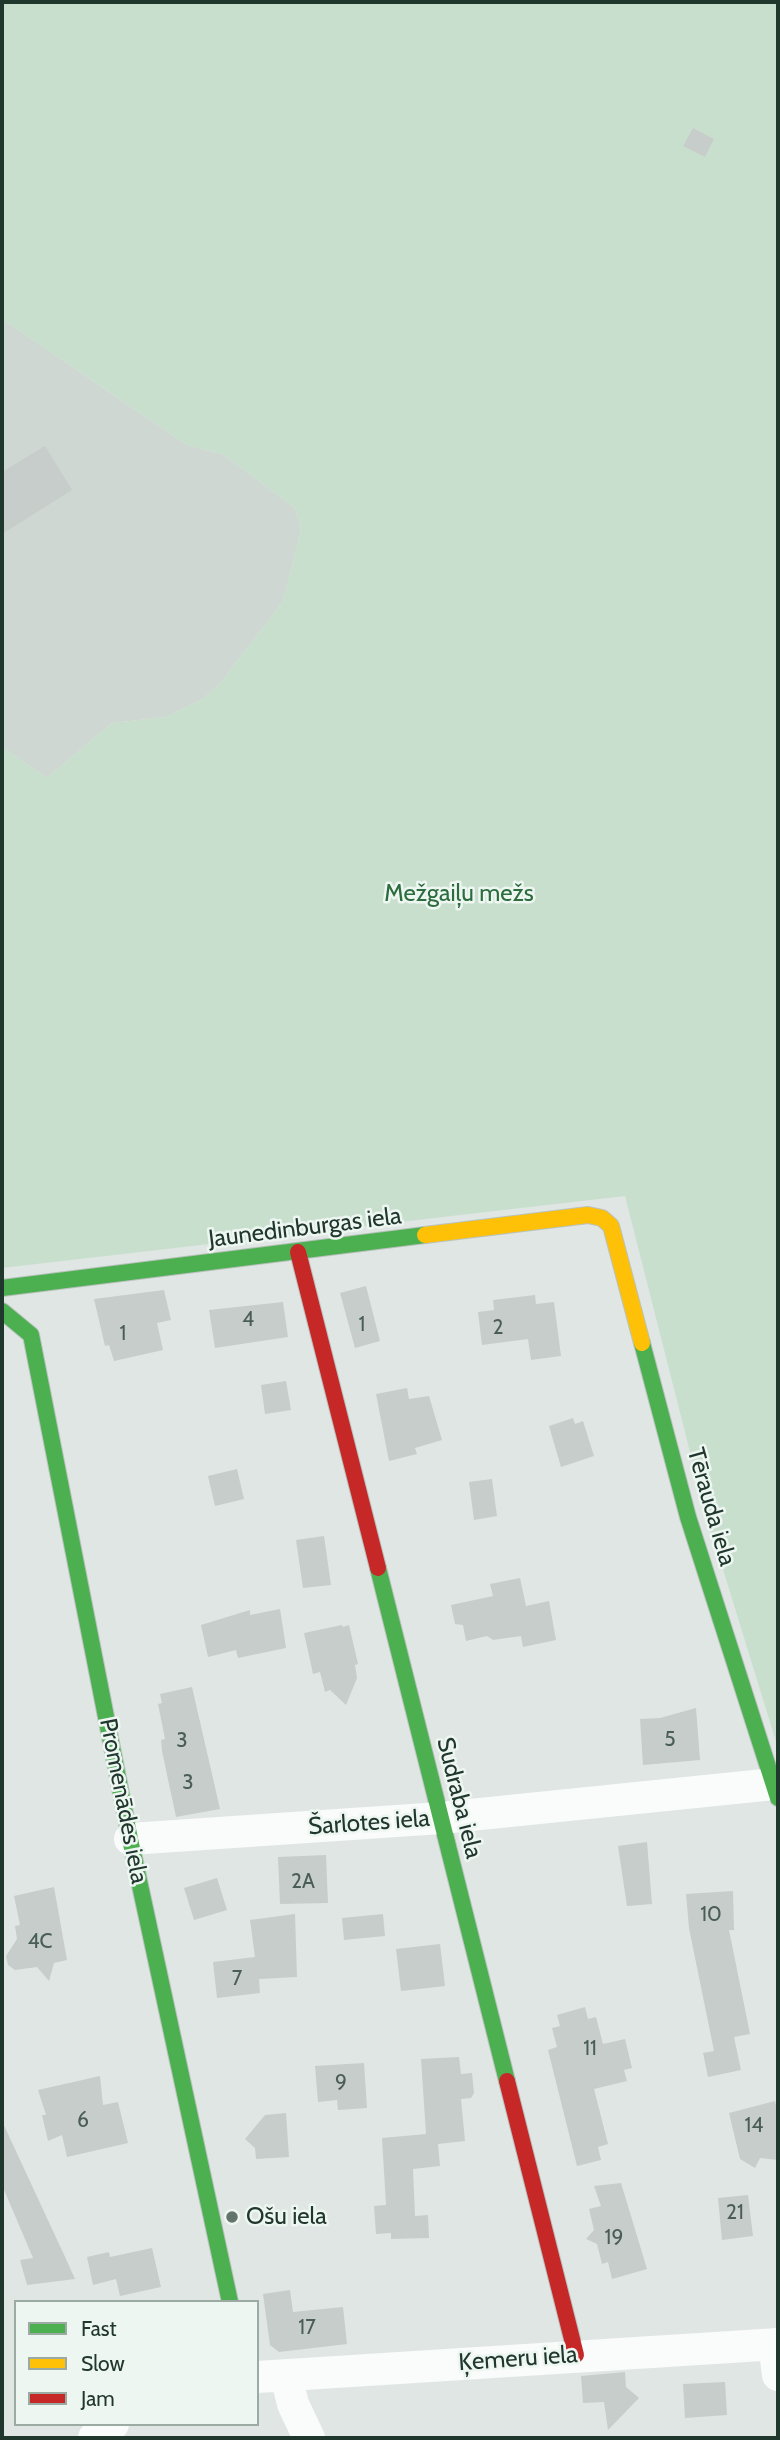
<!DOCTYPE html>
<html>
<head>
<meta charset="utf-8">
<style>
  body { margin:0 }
  #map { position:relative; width:780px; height:2440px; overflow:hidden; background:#e0e6e3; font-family:Cabin,sans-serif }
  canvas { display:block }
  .frame { position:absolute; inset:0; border:4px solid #20372e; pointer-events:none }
  .legend { position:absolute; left:14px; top:2300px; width:245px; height:126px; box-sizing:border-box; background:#edf6f1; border:2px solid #9baaa3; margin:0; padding:9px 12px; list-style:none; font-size:21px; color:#20372e }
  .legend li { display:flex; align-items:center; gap:14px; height:35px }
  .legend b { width:35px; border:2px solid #9baaa3 }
</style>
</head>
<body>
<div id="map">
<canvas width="780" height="2440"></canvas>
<div class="frame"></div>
<ul class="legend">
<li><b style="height:9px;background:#4caf50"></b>Fast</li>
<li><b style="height:9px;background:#ffc107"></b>Slow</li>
<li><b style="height:9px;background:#c62828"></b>Jam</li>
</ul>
</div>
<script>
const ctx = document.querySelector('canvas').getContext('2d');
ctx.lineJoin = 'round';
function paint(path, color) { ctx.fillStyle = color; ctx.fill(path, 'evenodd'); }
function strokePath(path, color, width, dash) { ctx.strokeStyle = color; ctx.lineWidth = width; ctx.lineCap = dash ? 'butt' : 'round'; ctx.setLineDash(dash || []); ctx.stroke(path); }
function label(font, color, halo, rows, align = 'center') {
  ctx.font = font + ' Cabin,sans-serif'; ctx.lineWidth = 5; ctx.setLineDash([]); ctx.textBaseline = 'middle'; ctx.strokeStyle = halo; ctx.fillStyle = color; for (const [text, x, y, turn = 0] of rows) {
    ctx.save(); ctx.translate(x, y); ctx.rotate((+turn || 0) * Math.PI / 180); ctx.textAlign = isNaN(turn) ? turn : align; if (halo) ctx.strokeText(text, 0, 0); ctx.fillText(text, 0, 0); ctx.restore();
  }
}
paint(new Path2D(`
  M2,319L187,445L224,455L295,508L301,531L283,601L222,681L203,699L166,717L112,723L47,778L2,747Z`), '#ced7d2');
paint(new Path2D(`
  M2,2H778V1748L705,1511L625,1196L2,1268V747L47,778L112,723L166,717L203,699L222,681L283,601L301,531L295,508L224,455L187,445L2,319Z`), '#c9dfce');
paint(new Path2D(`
  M693,128L714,139L705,157L683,146Z
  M45,446L72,490L2,534V472Z
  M366,1286L380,1341L355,1348L340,1293Z
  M164,1290L171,1320L157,1323L163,1350L114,1361L109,1345L105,1346L94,1299Z
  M535,1295L536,1304L554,1302L561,1356L531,1360L528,1339L482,1345L478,1312L494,1310L493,1300Z
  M283,1302L288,1337L215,1348L209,1310Z
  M286,1381L291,1410L265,1414L261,1385Z
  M407,1388L409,1399L429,1396L442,1440L415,1448L417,1454L389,1461L376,1394Z
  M573,1418L575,1424L583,1421L594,1456L561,1467L549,1426Z
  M237,1469L244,1499L215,1506L208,1476Z
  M492,1479L497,1516L474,1520L469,1482Z
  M324,1536L331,1585L303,1588L296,1540Z
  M520,1578L526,1606L549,1601L556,1640L523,1647L521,1636L493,1640L487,1636L466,1641L463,1625L455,1624L451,1605L493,1596L490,1584Z
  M280,1609L286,1648L238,1658L236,1650L208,1657L201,1625L250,1610V1615Z
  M342,1625L343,1627L349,1625L358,1664L355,1665L357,1678L346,1705L330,1690L325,1692L320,1672L313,1674L304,1633Z
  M192,1687L220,1809L176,1817L162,1751L161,1740L165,1739L158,1704L162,1703L160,1694Z
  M696,1708L700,1760L643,1765L640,1719L660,1718Z
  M647,1842L652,1904L627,1906L618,1846Z
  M326,1855L328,1903L280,1904L278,1857Z
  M217,1878L227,1910L194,1920L184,1888Z
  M54,1887L67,1960L54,1963L49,1981L37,1967L15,1970L8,1965L6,1956L17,1939L15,1926L20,1925L14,1896Z
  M733,1891L734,1930H729L750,2034L734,2037L741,2070L708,2077L703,2053L714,2051L689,1928L686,1894Z
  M295,1914L297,1977L259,1979L260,1993L217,1998L213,1962L255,1957L250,1920Z
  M383,1914L385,1936L344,1940L342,1918Z
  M440,1944L445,1986L401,1991L396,1949Z
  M585,2007L588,2019L596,2017L603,2044L625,2039L632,2068L624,2070L627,2081L594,2089L608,2144L598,2147L601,2160L577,2166L548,2050L557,2047L552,2028L560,2026L557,2015Z
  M459,2057L461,2074L472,2073L474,2093L471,2098L461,2099L465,2141L438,2144L440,2166L413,2169L415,2216L428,2215L429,2238L391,2239V2233L376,2234L374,2206L386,2205L382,2138L426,2134L421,2059Z
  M364,2063L367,2108L338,2110L337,2100L318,2102L315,2066Z
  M100,2076L103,2105L118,2102L128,2143L67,2157L62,2135L48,2141L42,2115H46L38,2090Z
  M775,2101L778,2114V2160L760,2158L755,2168L740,2159L729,2113Z
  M286,2113L289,2157L256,2159L255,2148L245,2139L265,2115Z
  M2,2121L66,2259L75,2279L27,2285L20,2260L33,2258L2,2185Z
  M621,2183L647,2269L612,2279L608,2262L602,2264L597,2244L586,2239L594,2230L589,2209L601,2206L594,2186Z
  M748,2195L753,2236L722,2240L718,2198Z
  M152,2248L161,2287L120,2296L116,2279L93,2285L87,2257L109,2252L110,2257Z
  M290,2290L293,2312L343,2307L347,2344L279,2352L270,2345L263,2294Z
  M625,2372L626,2387L639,2398L608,2430L604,2402L583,2403L581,2376Z
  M725,2382L727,2415L685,2418L683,2384Z`), '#c7cdca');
const fast = new Path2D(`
  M2,1288L425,1235
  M2,1311L31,1335L130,1839L230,2302
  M642,1343L688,1517L778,1798
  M378,1568L507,2081`);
const slow = new Path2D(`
  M425,1235L588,1215L602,1218L611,1226L642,1343`);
const jam = new Path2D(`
  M298,1252L378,1568
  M507,2081L576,2355`);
strokePath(fast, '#b9c2be', 18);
strokePath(slow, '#b9c2be', 18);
strokePath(jam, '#b9c2be', 18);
strokePath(new Path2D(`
  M130,1839L441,1818L774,1784
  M774,2344L778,2375
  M286,2375L293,2404L309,2438
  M257,2377L778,2344
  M94,2438L113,2424`), '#fafbfb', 32);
strokePath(fast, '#4caf50', 16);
strokePath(slow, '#ffc107', 16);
strokePath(jam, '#c62828', 16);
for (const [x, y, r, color] of [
  [232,2217,7,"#63746d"]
]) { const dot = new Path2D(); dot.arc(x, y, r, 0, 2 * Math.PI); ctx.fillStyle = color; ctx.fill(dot); strokePath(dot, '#edf6f1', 2.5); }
label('21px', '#4a5d56', null, [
  ["4",248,1320],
  ["1",362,1325],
  ["2",498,1328],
  ["1",123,1334],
  ["5",670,1740],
  ["3",182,1741],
  ["3",188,1783],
  ["2A",303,1882],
  ["10",711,1915],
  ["4C",40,1942],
  ["7",237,1979],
  ["11",590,2049],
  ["9",341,2083],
  ["6",83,2121],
  ["14",754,2126],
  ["21",735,2213],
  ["19",614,2238],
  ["17",307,2328]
]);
label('24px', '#2c6c3e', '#edf6f1', [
  ["Mežgaiļu mežs",459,894]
]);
label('24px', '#20372e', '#edf6f1', [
  ["Jaunedinburgas iela",305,1228,-7],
  ["Tērauda iela",711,1507,74],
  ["Sudraba iela",459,1798,76],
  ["Promenādes iela",123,1801,79],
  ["Šarlotes iela",369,1823,-4],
  ["Ķemeru iela",518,2359,-4]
]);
label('24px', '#20372e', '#edf6f1', [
  ["Ošu iela",246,2217]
], 'left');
</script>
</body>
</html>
